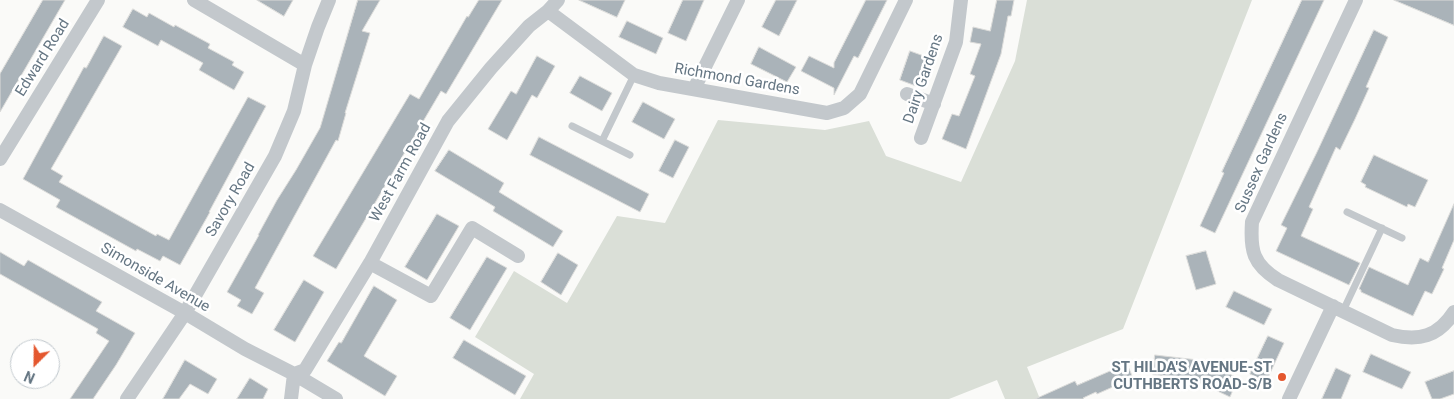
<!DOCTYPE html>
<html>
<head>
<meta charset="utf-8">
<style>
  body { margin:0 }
  #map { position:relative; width:1454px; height:399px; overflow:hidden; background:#fafaf8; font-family:Roboto,sans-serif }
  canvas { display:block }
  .north { position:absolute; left:10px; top:339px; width:50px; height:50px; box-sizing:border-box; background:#fff; border:1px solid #c1c8cd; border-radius:50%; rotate:203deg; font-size:14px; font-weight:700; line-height:20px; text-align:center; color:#657683 }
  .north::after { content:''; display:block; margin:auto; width:18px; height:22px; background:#e4572e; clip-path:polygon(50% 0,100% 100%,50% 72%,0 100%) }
</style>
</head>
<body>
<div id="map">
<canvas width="1454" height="399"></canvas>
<div class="north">N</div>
</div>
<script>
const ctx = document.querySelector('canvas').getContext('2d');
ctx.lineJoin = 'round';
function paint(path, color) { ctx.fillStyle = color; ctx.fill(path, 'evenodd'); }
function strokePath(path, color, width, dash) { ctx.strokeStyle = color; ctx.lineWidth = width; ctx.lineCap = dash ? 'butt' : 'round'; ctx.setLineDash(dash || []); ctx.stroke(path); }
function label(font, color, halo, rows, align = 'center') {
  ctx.font = font + ' Roboto,sans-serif'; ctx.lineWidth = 5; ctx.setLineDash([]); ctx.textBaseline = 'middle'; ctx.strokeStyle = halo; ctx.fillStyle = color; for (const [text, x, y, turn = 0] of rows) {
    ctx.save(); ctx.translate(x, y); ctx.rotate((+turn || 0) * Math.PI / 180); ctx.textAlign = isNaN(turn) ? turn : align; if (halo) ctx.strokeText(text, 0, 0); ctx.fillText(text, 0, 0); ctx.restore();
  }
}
paint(new Path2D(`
  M1027,0H1252L1123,329L1027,367L1040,399H1005L997,380L949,399H520L534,374L475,337L514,271L567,303L617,216L665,223L718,120L825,130L869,121L886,156L961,182L1015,61Z`), '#dadfd7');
const building = new Path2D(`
  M43,0H65L0,112V74Z
  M257,0H293L284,16Z
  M358,0H380L362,31L370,33L345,113H346L338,141L336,140L255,288L264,293L252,314L237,306L241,300L227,292L259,235H258L277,200L296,170L320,128Z
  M479,0H502L446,94L441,91L336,269L313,256L410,94L419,99L467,16L468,17Z
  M579,0H625L617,17Z
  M683,0H704L686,41L668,33Z
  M776,0H797L779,36L762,27Z
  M866,0H887L858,58L854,56L834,95V88L801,71L809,56L834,68V63Z
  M997,0H1014L1011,16H1008L1001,54L966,149L942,139L952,114L959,116L975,76L970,74L981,44L970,42L973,27L990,31Z
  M1302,0H1324L1215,233L1200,226L1224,173L1222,172Z
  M1394,0H1454V25Z
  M133,9L147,17L149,13L174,27L175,25L210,44L208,48L234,62L232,65L244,72L234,90L199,70L203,63L161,40L158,46L123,27Z
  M627,21L663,38L656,54L619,37Z
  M1374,30L1388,37L1366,87L1369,88L1355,119L1340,150L1336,147L1309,207L1313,209L1301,236L1360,263L1349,285L1276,251L1287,228L1281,225L1317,152Z
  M104,36L122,46L51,169L63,176L59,182L156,236L157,234L169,240L248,97L266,106L209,212H210L180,265L163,256L160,261L137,249L136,251L56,207L60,200L23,179L84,67L86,68Z
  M759,47L796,67L787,82L751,64Z
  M910,51L935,60L924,89L900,80Z
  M537,56L555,66L537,98L532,95L507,140L488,129L511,91L516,94Z
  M580,76L612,93L602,111L570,93Z
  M643,102L675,119L664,139L632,122Z
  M539,137L649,194L640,212L530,155Z
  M675,140L689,147L673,178L659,171Z
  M449,150L504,183L499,192L563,231L553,247L493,211L495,207L435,171Z
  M1374,155L1428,180L1415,207L1408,204L1407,207L1365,187L1366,185L1361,182Z
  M1454,204V240L1442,268L1444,269L1432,294L1425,291L1413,316L1361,292V290L1359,289L1369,267L1408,285L1420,258L1428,262Z
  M437,214L459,226L427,280L405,267Z
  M1206,251L1216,284L1196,290L1186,256Z
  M0,252L24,266L28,260L102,302L96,311L135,333L116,365L93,399H70L109,341L96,333L98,329L0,274Z
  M558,253L578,265L561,295L541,282Z
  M487,257L507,268L470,330L450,318Z
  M304,280L324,292L295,342L274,330Z
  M374,286L397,300L364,356L397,376L385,396L327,361L339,342L341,343Z
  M1234,291L1272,309L1264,325L1226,307Z
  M1268,336L1284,343L1266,382L1250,374Z
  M464,340L526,376L515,395L453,358Z
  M1371,354L1411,372L1402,389L1363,372Z
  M1155,355L1198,360L1238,378L1230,397L1190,378L1153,375Z
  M185,360L217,379L208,394L190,384L179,399H163Z
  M1127,364L1133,378L1097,394L1096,392L1083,398L1084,399H1035L1075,381L1077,385Z
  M1336,368L1351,375L1341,399H1322Z
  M1454,371V394L1440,399H1432L1425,382Z
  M250,378L268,389L263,399H237Z`);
paint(building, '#aab3b9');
strokePath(building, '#dcdcda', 1);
strokePath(new Path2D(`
  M572,126L630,155
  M602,141L634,75
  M1347,212L1402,238
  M1343,311L1382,228`), '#c3c8cc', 7);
strokePath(new Path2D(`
  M194,0L305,65
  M1356,0L1252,222C1250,251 1253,264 1278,280L1392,335C1419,341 1438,337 1454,312
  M548,11L634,75L659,83L827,113L844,108L860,94L906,0
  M694,89L738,0
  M907,94L934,104
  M921,138L956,42L961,0
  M0,159L98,0
  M0,210L185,313L245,349L294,374L336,399
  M370,263L431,296L472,228L518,256
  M294,374L305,370L370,263L448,121L491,68L529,26L548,11L558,0
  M127,399L185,313L275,156L294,111L305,65L318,27L329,0
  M291,399L294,374
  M1289,399L1333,306`), '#c3c8cc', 14);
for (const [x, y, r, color] of [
  [1282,377,5,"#e4572e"]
]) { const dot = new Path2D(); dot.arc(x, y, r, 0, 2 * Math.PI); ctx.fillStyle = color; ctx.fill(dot); strokePath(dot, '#fff', 2); }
label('15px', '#657683', '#fff', [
  ["Edward Road",43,58,-58],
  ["Dairy Gardens",924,79,-71],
  ["Richmond Gardens",737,80,10],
  ["Sussex Gardens",1262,163,-66],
  ["West Farm Road",401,173,-61],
  ["Savory Road",231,200,-60],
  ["Simonside Avenue",155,278,30]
]);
label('bold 15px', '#657683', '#fff', [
  ["ST HILDA'S AVENUE-ST",1272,368],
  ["CUTHBERTS ROAD-S/B",1272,385]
], 'right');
</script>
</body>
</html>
